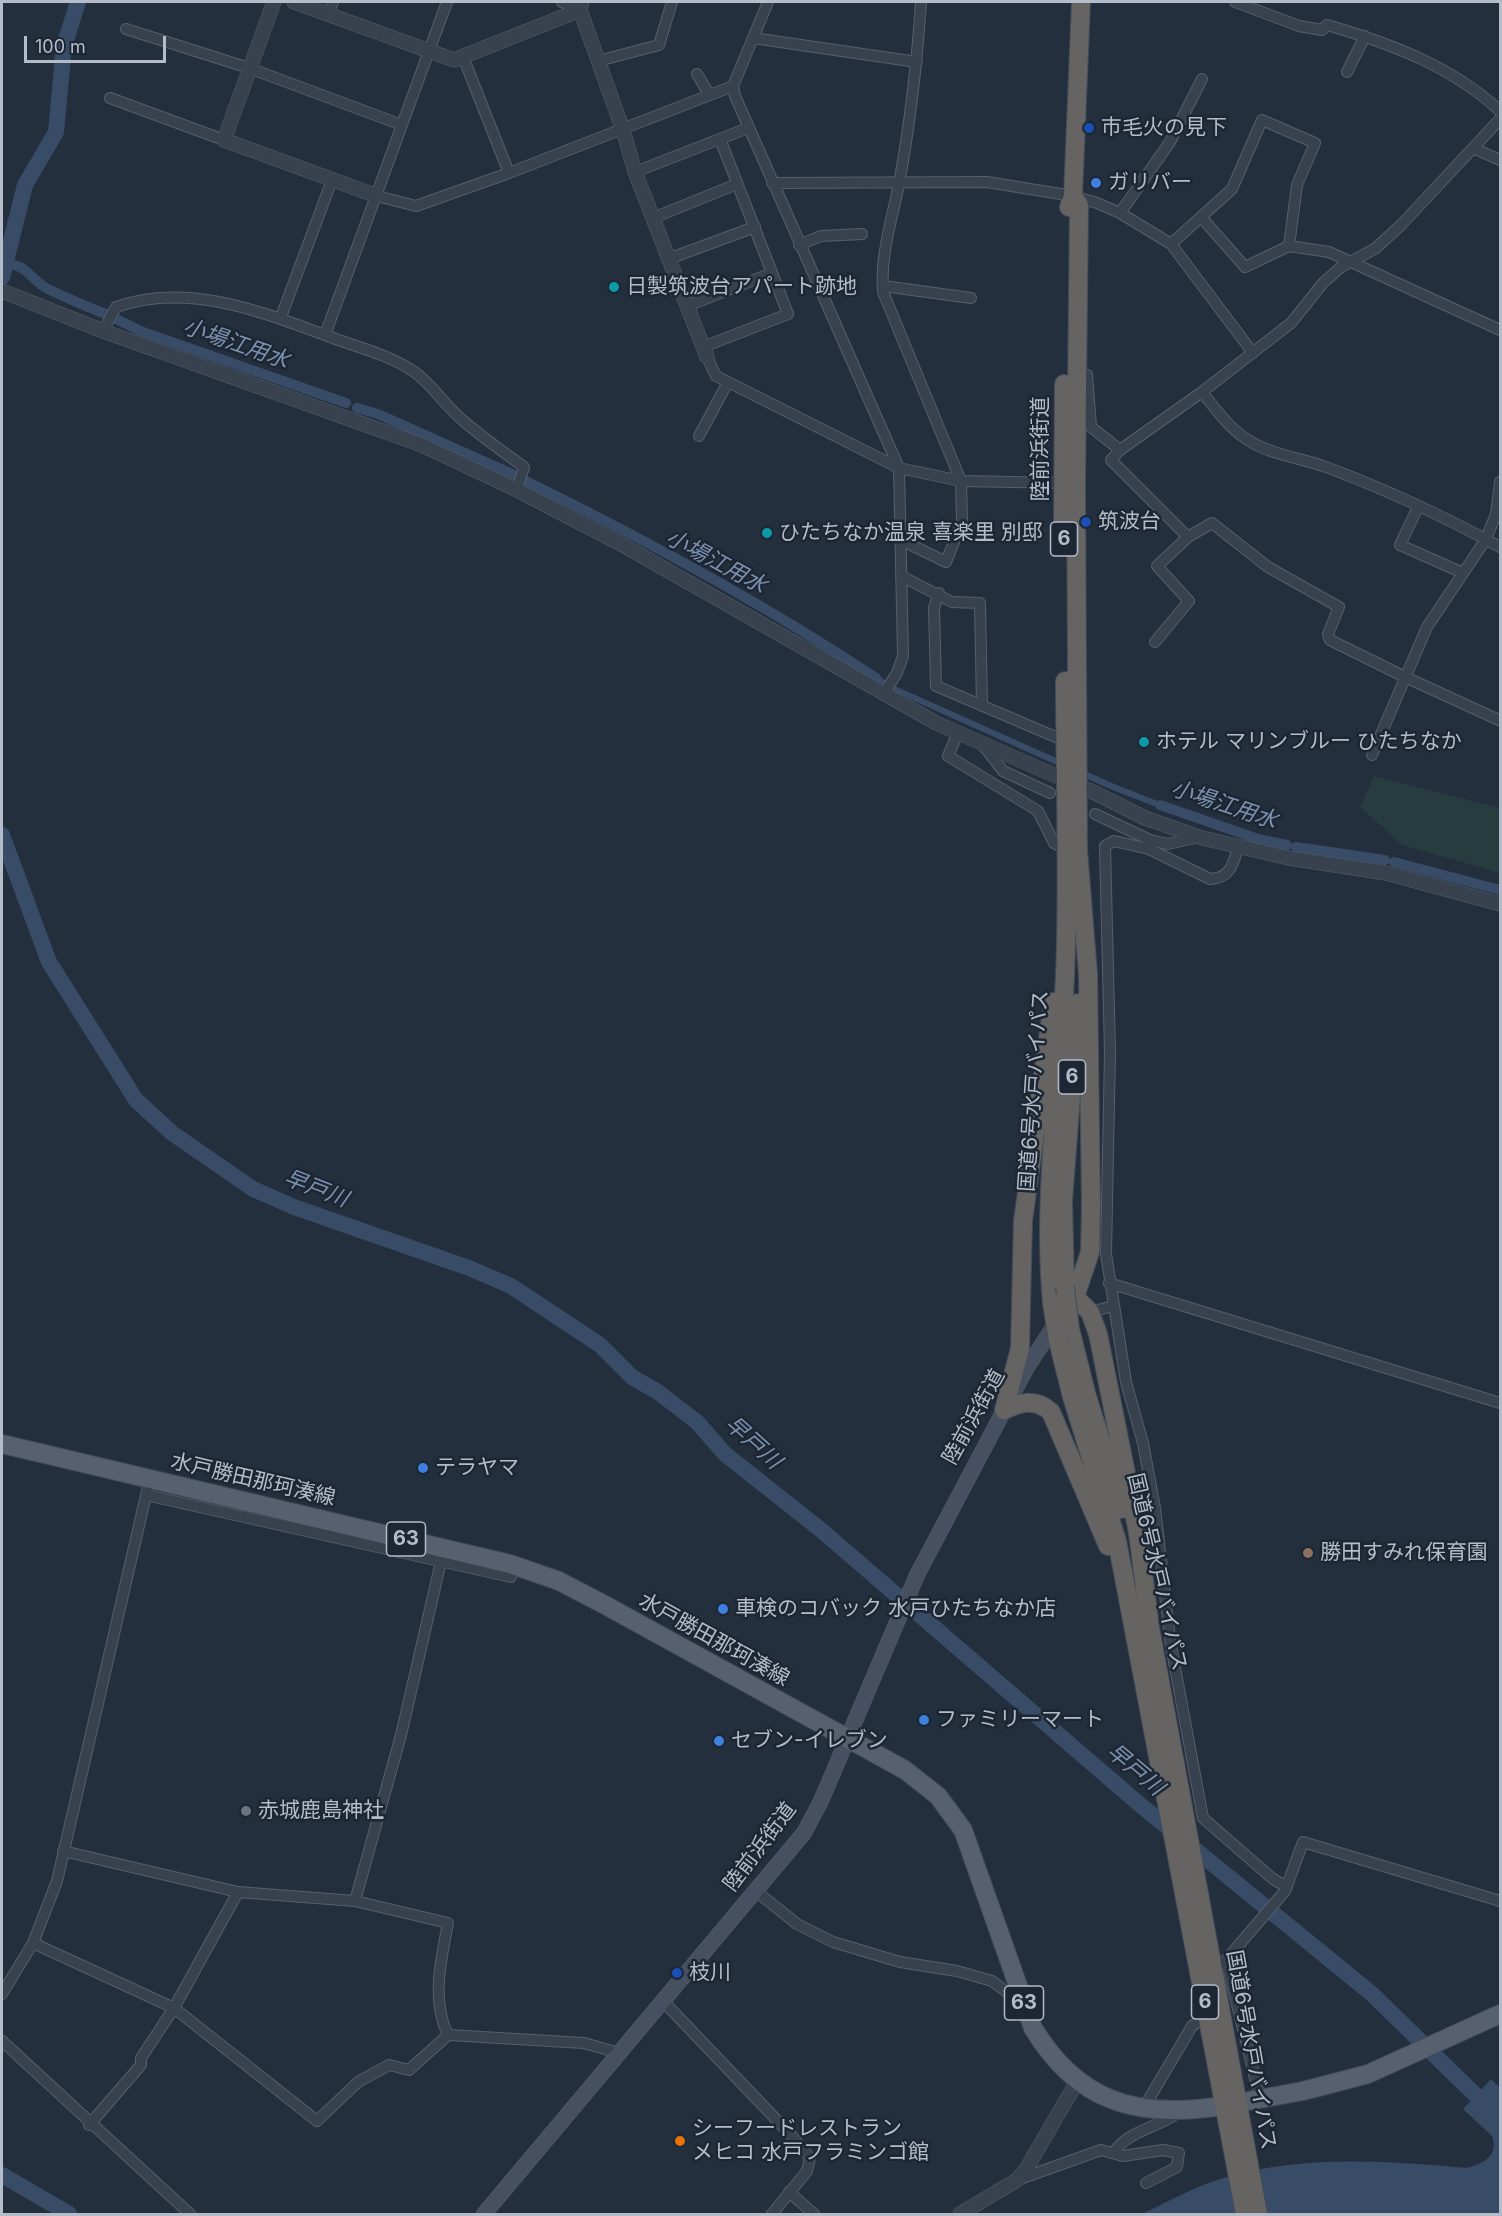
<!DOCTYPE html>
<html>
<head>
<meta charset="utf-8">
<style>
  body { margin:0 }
  #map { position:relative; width:1502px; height:2216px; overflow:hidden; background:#242f3e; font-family:Inter,sans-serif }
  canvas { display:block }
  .frame { position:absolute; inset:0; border:3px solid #b4bcc9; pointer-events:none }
  .scale { position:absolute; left:24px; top:36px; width:142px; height:27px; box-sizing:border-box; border:3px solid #b4bcc9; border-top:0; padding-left:8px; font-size:18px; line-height:21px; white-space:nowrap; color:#b4bcc9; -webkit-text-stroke:4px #1d2633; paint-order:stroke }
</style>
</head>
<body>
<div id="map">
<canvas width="1502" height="2216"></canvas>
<div class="frame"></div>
<div class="scale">100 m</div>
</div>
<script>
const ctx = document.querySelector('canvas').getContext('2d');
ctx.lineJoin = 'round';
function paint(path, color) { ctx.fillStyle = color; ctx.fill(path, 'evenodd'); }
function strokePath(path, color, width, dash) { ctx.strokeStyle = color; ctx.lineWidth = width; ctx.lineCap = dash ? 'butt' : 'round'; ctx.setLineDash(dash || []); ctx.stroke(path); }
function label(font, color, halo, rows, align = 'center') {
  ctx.font = font + ' Inter,"Noto Sans JP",sans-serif'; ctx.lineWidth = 5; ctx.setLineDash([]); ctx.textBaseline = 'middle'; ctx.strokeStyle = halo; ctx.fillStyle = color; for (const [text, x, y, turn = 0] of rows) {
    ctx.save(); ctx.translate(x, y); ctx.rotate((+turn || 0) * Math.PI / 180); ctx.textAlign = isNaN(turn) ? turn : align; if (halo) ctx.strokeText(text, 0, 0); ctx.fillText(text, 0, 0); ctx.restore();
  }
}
paint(new Path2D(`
  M1374,776L1500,808V873L1402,845L1360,807Z`), '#263c3f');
paint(new Path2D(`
  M865,667L895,686L1112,783L1175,808L1172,813L1110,789L892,691L862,673Z
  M1491,2079L1500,2088V2214H1142C1169,2201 1200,2184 1230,2176C1306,2155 1389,2161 1467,2168C1484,2163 1499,2156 1492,2136L1463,2109Z`), '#394c67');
strokePath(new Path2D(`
  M2,264C27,263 28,277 46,288C66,298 88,307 108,315
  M114,318L143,332L346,403
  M357,408L378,414L519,477
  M526,481C644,539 766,605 876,678
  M1160,805L1258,839L1287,845
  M1296,847L1385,860
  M1394,862L1500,890`), '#394c67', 10);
strokePath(new Path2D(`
  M2,277L25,185L56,132L64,46L78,2
  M2,835L49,962L136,1100L172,1133L253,1189L294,1207L469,1268L511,1286L600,1345L632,1377L658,1392L697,1422L725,1454L821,1530L1138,1803L1372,1994L1500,2119
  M2,2175L69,2214`), '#394c67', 16);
const minor = new Path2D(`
  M562,2L580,10
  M768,2L733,86L735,96L899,468L903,656L897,673L883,695
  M1235,2L1299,26L1322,30L1327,25C1389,43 1452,66 1500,111
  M328,14L333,2
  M126,29L249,68L402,125
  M753,38L917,62
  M463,57L509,173
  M598,61L659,45L672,2
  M1347,72L1365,36
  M697,74L709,94
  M110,98L224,140
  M1473,148L1500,160
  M635,172L748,128
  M772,183L987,182L1073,196L1097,203L1120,213L1171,244L1253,353
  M377,196L416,206L509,173L733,86
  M1120,213L1170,142L1202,79
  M653,218L737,184
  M1202,218L1245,267L1289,246L1329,252L1500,330
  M1171,244L1232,189L1262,120L1315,143L1297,185L1289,246
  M799,245L821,236L862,234
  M668,259L755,227
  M883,286L971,298
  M687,306L772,273
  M281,317L332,180
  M103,331L116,307C189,281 264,313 333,338C360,348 389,355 413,371C431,383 443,403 459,417C479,435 502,451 524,467L517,490
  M325,335L447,2
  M703,347L788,314L720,139
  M707,357L716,376L899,468L961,481L1066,483
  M1076,374L1087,375L1091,427L1120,450
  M1202,392C1217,411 1231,431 1253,443C1276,456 1302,458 1326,467C1385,489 1445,517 1500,547
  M699,436L728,382
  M1418,507L1400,545L1463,573
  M1188,537L1111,460L1120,450L1202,392L1291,323L1323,283L1341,267L1376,248L1402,224L1500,119
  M899,539L946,562L962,522L961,481L883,292C880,256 892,219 899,184C910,124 917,62 921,2
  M901,576L952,602L980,603L982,706
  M939,593L934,608L936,686L1065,741
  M1155,642L1189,601L1157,566L1188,537L1212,523L1268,567L1339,607L1328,634L1330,640L1405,677L1499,720
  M958,733L948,756L1038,811L1054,843L1066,850
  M982,744L1003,771L1050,793
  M1372,755L1427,627L1486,539L1496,514L1500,482
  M1095,814L1150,840L1168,844L1199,837
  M1238,847C1233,864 1231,878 1210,879L1149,849L1114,841L1105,846L1110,1052L1106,1254L1126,1382L1143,1443L1155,1508L1171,1646L1203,1818L1273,1879L1287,1887
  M1109,1283L1500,1403
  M1090,1312L1113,1306
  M146,1495L511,1577
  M63,1851L238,1892L355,1901L448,1923C441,1960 431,2000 448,2035
  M757,1892L797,1924L833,1942L900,1962L957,1971L992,1981L1008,1993L1021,1996
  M355,1901L401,1735L442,1557
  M33,1943L174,2008L317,2121L358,2082L389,2065L409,2070L448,2035L584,2043L619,2053
  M1226,1960L1260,2098
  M1213,1971L1226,1960L1285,1891L1303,1842L1500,1901
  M2,1994L33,1943L57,1881L150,1478
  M663,2001L792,2136L810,2158L807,2171L772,2214
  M2,2041L190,2214
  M1143,2109L1192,2026L1208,2015
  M89,2125L141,2065V2058L174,2008L238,1892
  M1114,2152C1129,2130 1158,2128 1179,2112
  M1017,2180L1101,2150L1123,2156L1163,2150L1179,2153L1177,2167L1146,2183
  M789,2192L814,2214`);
const tertiary = new Path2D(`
  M274,2L224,140L377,196
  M294,2L454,60L580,10
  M582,2L580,10L623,130L635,172L707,357
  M2,291L103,331L422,445L517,490L621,544L936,723L1056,776
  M1089,790L1145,818L1202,838L1289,858L1386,873L1500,904
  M960,2214L1017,2180L1025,2171L1078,2080`);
const secondary = new Path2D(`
  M484,2214L804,1833L821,1801L917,1575L1027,1367L1059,1319`);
const primary = new Path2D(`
  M2,1444L510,1564L559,1581L605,1605L905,1770L938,1796L963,1830L1033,2028C1077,2101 1135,2118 1215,2107
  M1248,2101L1303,2091L1368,2074L1500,2014`);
const trunk = new Path2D(`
  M1073,196L1079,205L1076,483L1078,850L1088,974L1091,1208L1090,1252L1075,1297L1090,1312L1098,1334L1138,1533L1150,1628
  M1069,207L1073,196L1081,2
  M1063,528L1064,384
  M1065,1287L1063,1201L1078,1003
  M1052,1303C1042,1194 1060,1085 1065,976C1069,878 1065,779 1065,681
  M1070,1329L1086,1393L1122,1509
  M1058,1341L1072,1397L1117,1541L1245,2214
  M1004,1410L1020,1348L1023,1221L1053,1002
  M1004,1410C1021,1402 1036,1398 1051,1412L1108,1546
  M1148,1617L1258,2214`);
strokePath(minor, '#565f6c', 12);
strokePath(tertiary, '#565f6c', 15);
strokePath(secondary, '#565f6c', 16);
strokePath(primary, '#414a57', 20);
strokePath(trunk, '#434c59', 20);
strokePath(minor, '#38414e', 10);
strokePath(tertiary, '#38414e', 14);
strokePath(secondary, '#465061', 15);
strokePath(primary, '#56606e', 18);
strokePath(trunk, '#656462', 18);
const trunkBridge = new Path2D(`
  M1065,1287L1070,1329
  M1052,1303L1058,1341`);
strokePath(trunkBridge, '#434c59', 20, []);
strokePath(trunkBridge, '#656462', 18);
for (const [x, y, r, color] of [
  [1089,128,6,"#1a4fb4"],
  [1096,183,6,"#3f7fe0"],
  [614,287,6,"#0f9aa8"],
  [1086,522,6,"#1a4fb4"],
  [767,533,6,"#0f9aa8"],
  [1144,742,6,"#0f9aa8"],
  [423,1468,6,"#3f7fe0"],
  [1308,1553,6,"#8d6e63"],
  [723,1609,6,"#3f7fe0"],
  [924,1720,6,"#3f7fe0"],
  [719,1741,6,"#3f7fe0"],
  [246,1811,6,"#6b7280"],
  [677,1973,6,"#1a4fb4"],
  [680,2141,6,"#e8710a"]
]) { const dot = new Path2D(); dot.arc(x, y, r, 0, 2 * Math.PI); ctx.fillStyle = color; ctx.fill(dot); strokePath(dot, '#1d2633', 2); }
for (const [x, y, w] of [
  [1064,539,27],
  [1072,1077,27],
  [406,1539,39],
  [1205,2002,27],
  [1024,2003,39]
]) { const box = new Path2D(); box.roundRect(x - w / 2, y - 17, w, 34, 4.5); ctx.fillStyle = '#1d2633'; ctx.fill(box); strokePath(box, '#b4bcc9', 1.5); }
label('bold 20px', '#b4bcc9', null, [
  ["6",1064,539],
  ["6",1072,1077],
  ["63",406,1539],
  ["6",1205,2002],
  ["63",1024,2003]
]);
label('21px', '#b4bcc9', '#1d2633', [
  ["市毛火の見下",1101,128],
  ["ガリバー",1108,183],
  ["日製筑波台アパート跡地",626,287],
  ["筑波台",1098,522],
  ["ひたちなか温泉 喜楽里 別邸",779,533],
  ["ホテル マリンブルー ひたちなか",1156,742],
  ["テラヤマ",435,1468],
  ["勝田すみれ保育園",1320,1553],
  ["車検のコバック 水戸ひたちなか店",735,1609],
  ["ファミリーマート",936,1720],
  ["セブン-イレブン",731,1741],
  ["赤城鹿島神社",258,1811],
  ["枝川",689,1973],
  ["シーフードレストラン",692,2129],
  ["メヒコ 水戸フラミンゴ館",692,2153]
], 'left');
label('21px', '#b4bcc9', '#1d2633', [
  ["陸前浜街道",1041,449,-90],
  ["国道6号水戸バイパス",1034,1091,-86],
  ["陸前浜街道",974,1417,-61],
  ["水戸勝田那珂湊線",253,1480,13],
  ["国道6号水戸バイパス",1157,1572,77],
  ["水戸勝田那珂湊線",714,1640,29],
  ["陸前浜街道",760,1847,-53],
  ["国道6号水戸バイパス",1251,2050,80]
]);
label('italic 22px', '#7c92b1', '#1d2633', [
  ["小場江用水",236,344,19],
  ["小場江用水",716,562,28],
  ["小場江用水",1224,805,18],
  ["早戸川",316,1189,21],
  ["早戸川",753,1443,42],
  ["早戸川",1135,1770,40]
]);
</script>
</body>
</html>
